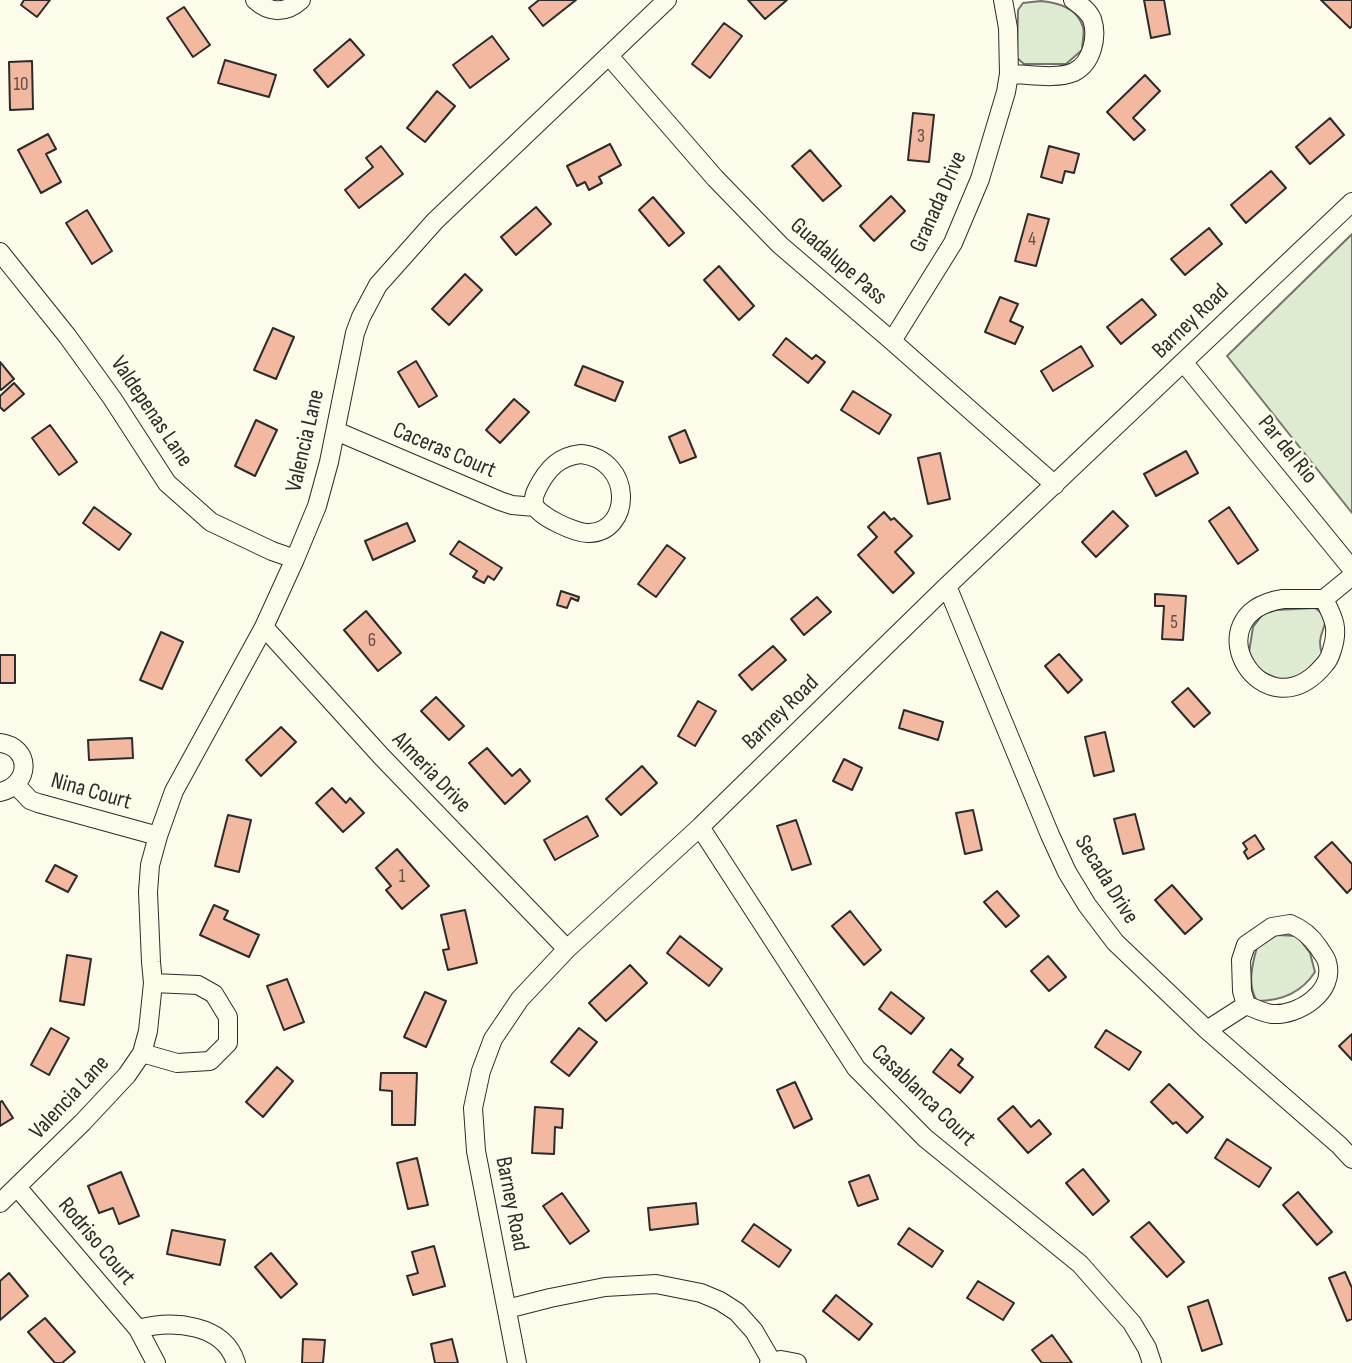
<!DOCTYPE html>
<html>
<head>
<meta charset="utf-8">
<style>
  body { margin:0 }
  canvas { display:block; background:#fdfbea }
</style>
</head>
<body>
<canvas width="1352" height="1363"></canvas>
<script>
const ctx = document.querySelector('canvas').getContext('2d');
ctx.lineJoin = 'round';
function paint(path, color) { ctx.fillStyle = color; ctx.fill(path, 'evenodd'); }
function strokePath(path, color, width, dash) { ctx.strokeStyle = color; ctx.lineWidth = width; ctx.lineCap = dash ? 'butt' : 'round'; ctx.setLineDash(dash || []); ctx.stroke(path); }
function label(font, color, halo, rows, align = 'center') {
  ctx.font = font + ' "Sofia Sans Condensed",sans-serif'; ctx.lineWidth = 5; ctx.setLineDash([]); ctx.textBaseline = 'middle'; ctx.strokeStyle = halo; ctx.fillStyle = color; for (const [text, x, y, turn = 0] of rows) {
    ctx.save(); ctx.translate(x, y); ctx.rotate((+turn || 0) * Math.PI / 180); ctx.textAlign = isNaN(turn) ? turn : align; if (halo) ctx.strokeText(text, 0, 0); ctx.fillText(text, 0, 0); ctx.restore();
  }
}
const green = new Path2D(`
  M1041,1C1058,3 1077,7 1083,27C1085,33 1082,43 1082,50L1066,64H1024L1017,58L1018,10L1023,3Z
  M1352,234V513L1227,356Z
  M1315,608C1334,621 1321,625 1320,642C1320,645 1321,651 1322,654L1302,676L1285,682L1256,669L1249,652L1253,627L1263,614L1276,610Z
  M1277,935L1297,936L1310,953L1315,972C1302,992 1281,1001 1257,1001C1247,985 1252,965 1257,947Z`);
paint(green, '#deebd1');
strokePath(green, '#74746e', 2);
const building = new Path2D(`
  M24,0H50L37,17L21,5Z
  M539,0H576L543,26L529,8Z
  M748,0H787L765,19Z
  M1144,0H1164L1170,34L1151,38Z
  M1321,0H1352V26L1350,28Z
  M184,7L210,45L193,57L167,18Z
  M724,23L742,36L710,78L692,64Z
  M492,36L509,59L470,88L453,65Z
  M350,39L364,55L328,87L314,70Z
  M225,60L276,75L269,97L218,83Z
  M32,61L33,109L10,110L9,62Z
  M1145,75L1160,91L1133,118L1145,130L1134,140L1107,112Z
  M437,91L455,106L425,142L407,128Z
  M913,113L934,115L929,162L908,160Z
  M1330,118L1344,135L1310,164L1296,147Z
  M48,134L56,149L46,154L61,182L41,193L18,150Z
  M610,144L621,165L599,177L602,183L589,190L585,182L577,186L567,166Z
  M381,146L403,174L359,208L345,190L373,167L366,158Z
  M1049,146L1079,154L1074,173L1065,171L1062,183L1041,177Z
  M810,150L841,186L823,201L792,166Z
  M1271,171L1286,188L1246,223L1231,205Z
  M891,196L905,211L874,241L860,226Z
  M653,197L684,233L669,246L639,210Z
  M536,207L551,224L516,255L501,237Z
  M87,210L112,251L92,264L66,223Z
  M1028,214L1049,219L1036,266L1015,261Z
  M1209,228L1222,244L1185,275L1171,259Z
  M719,266L754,306L739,320L704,280Z
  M465,274L482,290L449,325L432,309Z
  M1000,297L1018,304L1010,321L1023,327L1015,344L985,332Z
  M1142,299L1156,315L1121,344L1107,327Z
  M273,328L294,337L276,379L254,370Z
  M786,338L812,359L816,355L825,362L808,383L773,355Z
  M1081,346L1093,366L1053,391L1041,371Z
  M416,361L437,396L419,407L398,372Z
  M0,362L14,379L1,390L0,388Z
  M583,366L623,382L615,401L575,385Z
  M14,383L24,394L4,411L0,407V396Z
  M853,391L891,415L879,434L841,410Z
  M514,399L529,412L500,443L486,430Z
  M256,420L277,430L255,476L235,466Z
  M50,425L77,462L59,475L32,438Z
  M685,430L696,457L680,463L669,437Z
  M1186,451L1198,473L1156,496L1144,474Z
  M940,453L950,499L928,504L918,458Z
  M94,507L131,534L119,550L83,523Z
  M1229,507L1258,550L1238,564L1209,521Z
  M1113,511L1128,526L1096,557L1082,542Z
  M884,512L891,520L894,518L912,536L895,552L914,573L893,593L858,555L877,537L868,527Z
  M407,523L415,541L373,560L365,541Z
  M459,541L502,568L494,580L488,576L484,583L473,577L477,571L450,554Z
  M667,545L685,558L656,597L638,584Z
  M561,591L579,597L578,601L571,598L567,608L557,605Z
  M1155,594L1186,596L1183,640L1162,639L1164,606H1155Z
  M817,597L831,612L804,635L791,619Z
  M366,611L401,653L378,671L344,630Z
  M161,632L183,642L162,689L140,680Z
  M773,646L786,660L752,690L739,675Z
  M1059,654L1082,680L1068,693L1045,666Z
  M0,655H15V683H0Z
  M1188,688L1210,713L1194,727L1172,702Z
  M436,697L464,726L449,740L421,711Z
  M698,701L716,711L695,746L678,736Z
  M904,710L943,722L938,740L899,728Z
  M281,727L296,742L261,776L246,760Z
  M1105,732L1114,771L1094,776L1085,737Z
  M132,738L133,758L89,760L88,740Z
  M487,748L512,776L520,769L530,781L505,804L469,763Z
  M844,759L862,768L852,790L833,781Z
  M642,766L657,783L621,815L606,799Z
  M332,788L346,803L350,798L364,813L343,832L316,803Z
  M973,810L982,850L965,854L956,813Z
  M1135,814L1144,849L1123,854L1114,819Z
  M228,815L251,820L239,872L215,866Z
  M587,816L598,836L555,860L544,840Z
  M796,820L811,864L792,870L777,826Z
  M1255,835L1264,849L1248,859L1244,852L1247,849L1243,843Z
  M1332,842L1352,864V888L1347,893L1315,857Z
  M397,849L429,886L402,909L386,890L391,886L376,868Z
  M55,865L77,876L68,892L46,881Z
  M1172,885L1202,919L1185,934L1155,900Z
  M997,891L1019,916L1006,927L984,902Z
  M214,905L228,911L224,919L259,935L249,957L200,935Z
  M465,910L477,963L448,970L443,950L449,949L441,915Z
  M850,911L881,950L864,965L832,926Z
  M680,936L722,969L709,986L667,953Z
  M67,955L91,959L84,1005L60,1001Z
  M1048,956L1066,977L1049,991L1031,971Z
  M630,965L647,983L606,1021L589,1003Z
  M287,979L304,1022L284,1030L267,986Z
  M425,992L446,1001L426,1047L404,1037Z
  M891,992L924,1018L911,1034L879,1009Z
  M51,1028L69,1038L49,1075L31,1065Z
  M579,1028L597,1042L569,1076L551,1062Z
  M1106,1030L1141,1052L1129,1070L1095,1047Z
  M1352,1034V1060L1339,1046Z
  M951,1049L963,1059L958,1065L973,1077L960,1093L933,1072Z
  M277,1067L293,1081L263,1117L246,1102Z
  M381,1073H417L415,1125H392V1091L380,1090Z
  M795,1082L812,1119L794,1128L777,1090Z
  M1169,1084L1203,1117L1187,1133L1176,1122L1173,1124L1151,1102Z
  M2,1101L13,1118L0,1126V1102Z
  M1013,1106L1031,1127L1039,1120L1051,1134L1028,1153L998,1119Z
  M535,1107L563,1109L562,1128L555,1127L554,1154L532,1153Z
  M1227,1139L1271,1168L1259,1187L1215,1158Z
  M417,1158L428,1205L408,1209L397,1163Z
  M1083,1169L1109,1201L1093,1215L1066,1183Z
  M121,1172L139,1216L119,1224L113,1208L99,1213L88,1186Z
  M869,1175L878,1199L858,1206L849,1182Z
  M1298,1192L1332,1232L1317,1245L1283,1205Z
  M562,1193L589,1231L570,1244L543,1206Z
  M696,1203L698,1224L650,1230L648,1208Z
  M1149,1222L1184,1262L1167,1277L1131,1237Z
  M754,1224L791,1250L779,1267L742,1241Z
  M909,1228L943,1251L932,1267L898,1244Z
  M172,1230L225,1240L220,1265L167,1254Z
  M434,1246L445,1286L413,1295L407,1276L418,1273L412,1252Z
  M271,1253L297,1284L281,1298L255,1267Z
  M1345,1272L1352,1288V1319L1347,1321L1329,1278Z
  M9,1273L28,1296L0,1320V1281Z
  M978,1281L1014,1303L1003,1320L967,1298Z
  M836,1295L872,1324L859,1340L823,1311Z
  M1208,1300L1222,1344L1202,1351L1188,1307Z
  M45,1318L75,1352L62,1363H55L28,1332Z
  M1052,1335L1072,1363H1042L1032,1350Z
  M303,1339L325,1340L323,1363H302Z
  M452,1339L458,1363H435L431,1344Z`);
paint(building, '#f2b8a0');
strokePath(building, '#2b2b2b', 2);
const minor = new Path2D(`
  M255,0C270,14 287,13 301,0
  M1003,0L1008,28L1009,74
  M609,56L715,178L780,245L892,341L1055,485
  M0,252L68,337L112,398L167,483L211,522L272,551L295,559
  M892,341L953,243L980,179L1006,92L1009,74C1029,74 1055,80 1074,72C1092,63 1098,37 1092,19C1088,10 1080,5 1073,0
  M1184,363L1352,569
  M336,431L500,501L512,505L535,507
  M581,454C634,460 632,532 589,533C577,534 537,516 534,504C533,499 535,493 537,489C547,469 559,456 581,454Z
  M947,586L1050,835L1067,872L1087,905L1115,942L1207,1030L1339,1145L1352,1159
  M1283,599H1324C1334,619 1339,628 1332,650C1330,656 1329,660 1325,664C1264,739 1189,614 1283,599Z
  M1324,599L1352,576
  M264,627L381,756L567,949
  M0,743C32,747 31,785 0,792
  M16,785L30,800L38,803L158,836
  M700,827L856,1068L925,1138L1080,1264L1132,1323L1147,1348L1152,1363
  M1290,924C1303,929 1311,936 1319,948C1321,952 1326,957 1327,962C1336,992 1298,1016 1272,1014C1263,1013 1254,1008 1246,1005L1242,991L1241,960L1246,945L1272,927Z
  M1207,1030L1246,1005
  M142,1053L148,1031L153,983L151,962L148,892L150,865L158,836L174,791L264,627L295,559L317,506L329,462L355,333L361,317L378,285L435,221L667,0
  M17,1187L138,1329
  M0,1203L83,1122L127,1075L142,1053L177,1063L210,1061L228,1043V1017L214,994L198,985L153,983
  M507,1309L550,1298L605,1287L656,1284L701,1293L720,1301L737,1312L754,1331L772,1362
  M156,1363L138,1329C172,1320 224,1323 236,1363
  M517,1363L476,1151L473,1108L481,1071L493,1039L520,999L567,949L700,827L947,586L1352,202
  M769,1363L781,1360L797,1363`);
strokePath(minor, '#2b2b2b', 20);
strokePath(minor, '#fdfbea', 18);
label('19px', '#5d4e48', null, [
  ["10",21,85],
  ["3",921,137],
  ["4",1032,240],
  ["5",1174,623],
  ["6",372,641],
  ["1",402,877]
]);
label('23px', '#2b2b2b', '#fdfbea', [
  ["Granada Drive",939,202,-66],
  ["Guadalupe Pass",838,262,41],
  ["Barney Road",1191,322,-44],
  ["Valdepenas Lane",151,412,56],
  ["Valencia Lane",306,441,-77],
  ["Par del Rio",1287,450,51],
  ["Caceras Court",444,451,23],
  ["Barney Road",781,713,-44],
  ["Almeria Drive",431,773,46],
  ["Nina Court",91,792,16],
  ["Secada Drive",1106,880,58],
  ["Casablanca Court",923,1096,44],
  ["Valencia Lane",70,1098,-47],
  ["Barney Road",511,1204,79],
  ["Rodriso Court",96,1242,50]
]);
</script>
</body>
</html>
